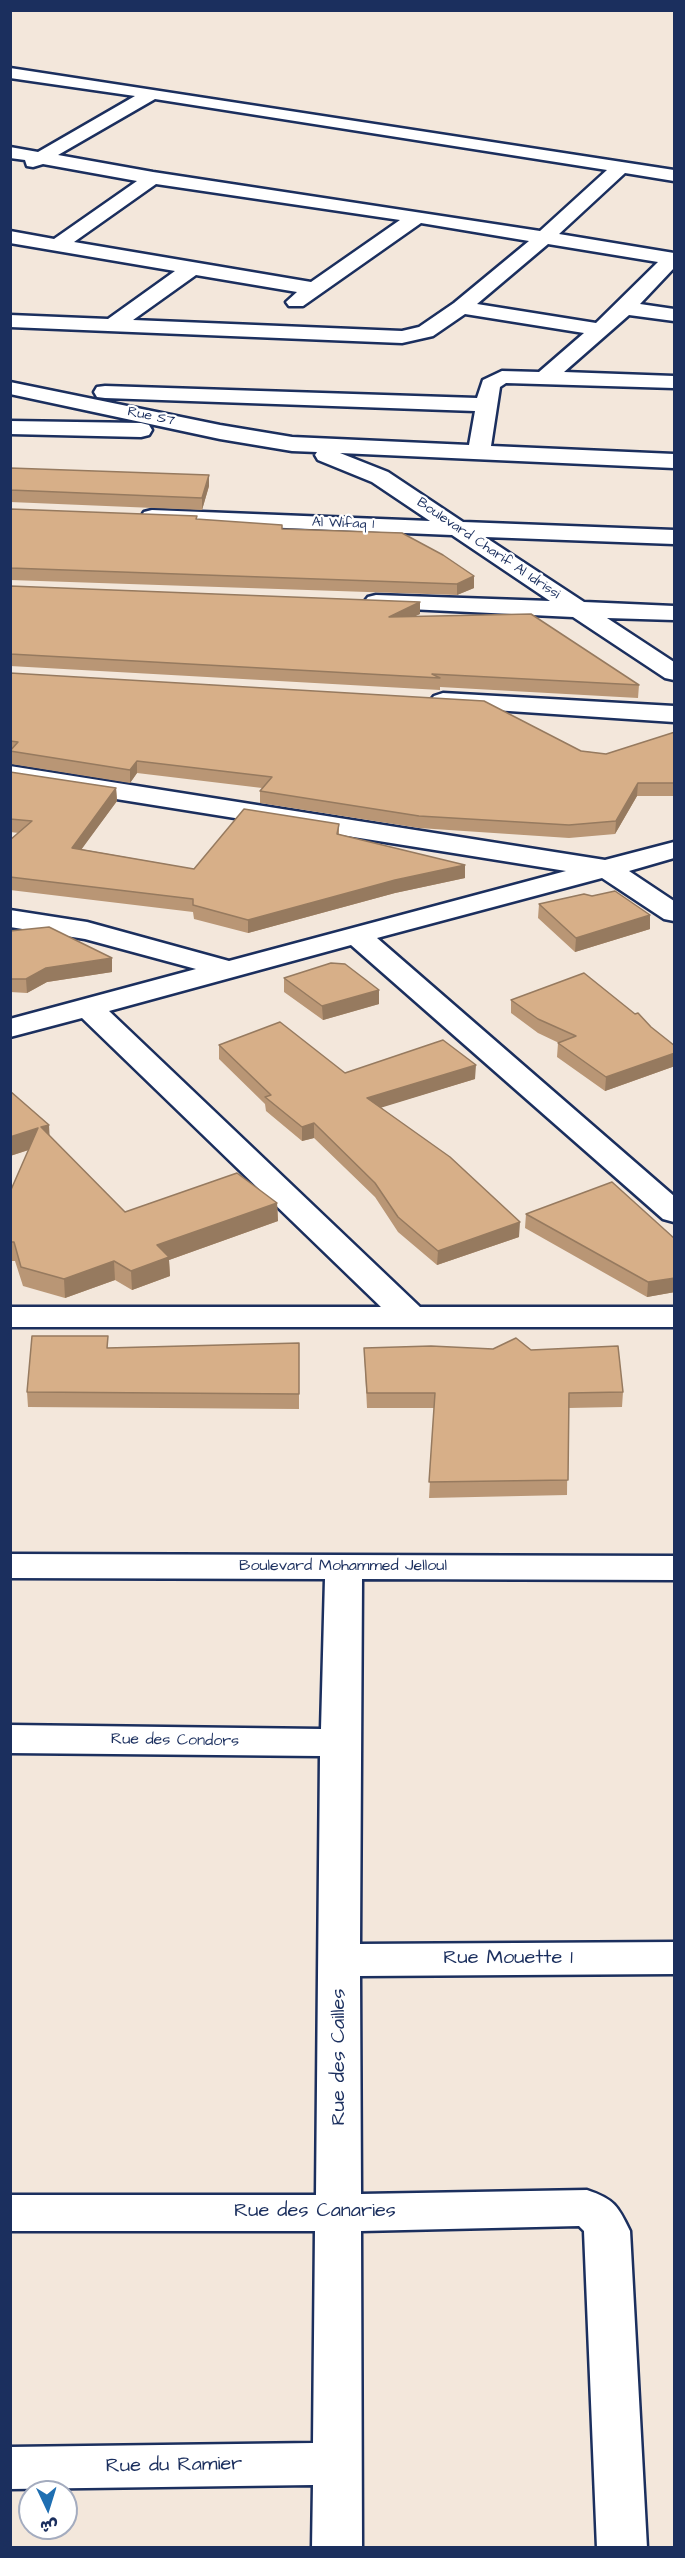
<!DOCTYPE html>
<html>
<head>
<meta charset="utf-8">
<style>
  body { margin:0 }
  #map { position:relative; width:685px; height:2558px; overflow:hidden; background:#f3e7db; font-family:"Architects Daughter","Playpen Sans Arabic",sans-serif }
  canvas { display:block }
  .frame { position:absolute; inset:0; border:12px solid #1b2f5e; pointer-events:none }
  .north { position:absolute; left:18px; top:2480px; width:60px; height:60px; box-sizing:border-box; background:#fff; border:2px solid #a4acbf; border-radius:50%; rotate:176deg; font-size:16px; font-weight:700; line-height:24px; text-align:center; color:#1b2f5e }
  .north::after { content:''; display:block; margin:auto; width:21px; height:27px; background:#1f6fb2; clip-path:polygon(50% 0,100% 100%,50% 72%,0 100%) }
</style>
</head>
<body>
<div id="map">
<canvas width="685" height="2558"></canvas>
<div class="frame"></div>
<div class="north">ش</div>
</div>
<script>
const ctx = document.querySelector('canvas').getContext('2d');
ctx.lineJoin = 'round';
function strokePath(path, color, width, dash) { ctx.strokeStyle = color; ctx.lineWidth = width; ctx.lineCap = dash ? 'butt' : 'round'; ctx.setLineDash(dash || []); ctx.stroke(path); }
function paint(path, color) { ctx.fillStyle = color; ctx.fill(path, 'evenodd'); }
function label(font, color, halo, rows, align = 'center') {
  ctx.font = font + ' "Architects Daughter",sans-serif'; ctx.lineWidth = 4.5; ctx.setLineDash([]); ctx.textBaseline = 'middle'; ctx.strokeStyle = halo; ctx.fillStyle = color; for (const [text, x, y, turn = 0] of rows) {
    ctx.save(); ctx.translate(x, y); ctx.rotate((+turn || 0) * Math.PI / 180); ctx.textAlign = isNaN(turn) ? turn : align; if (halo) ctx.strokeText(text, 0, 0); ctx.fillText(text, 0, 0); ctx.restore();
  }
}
const minor = new Path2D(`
  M10,68L674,170V181L625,173L559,234L674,253V268L640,304L674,309V321L629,315L564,372L674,376V388L506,383L500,387L491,446L674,454V468L340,453L388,472L463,522L674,530V544L485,537L584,602L674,606V620L607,618L674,662V680L665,678L573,617L368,607L364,602L368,597L376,595L550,601L452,535L144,522L141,517L144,512L152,510L430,521L372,482L318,460L315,455L317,452L292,451L220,439L10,394V382L220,425L292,437L469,445L475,411L105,398L97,397L94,392L97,387L105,386L477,398L483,380L502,371L539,372L584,333L465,314L433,336L402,343L10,327V315L108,319L175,271L10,243V231L54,239L137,181L43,164L33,167L27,166L25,160L10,158V147L38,152L135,96L10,78ZM155,99L607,170L540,231L153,172L58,155ZM156,184L400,220L311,282L74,242ZM421,223L529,241L454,303L419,327L402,331L133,320L196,275L297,292L286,302L289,306H303ZM548,244L658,262L596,323L477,304Z
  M10,421L141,423L149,425L152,430L149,435L141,437L10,434Z
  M443,693L674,706V722L434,706L430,701L434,696Z
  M10,766L605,860L674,842V858L629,871L674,901V921L664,919L602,878L377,938L674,1196V1222L663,1219L351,945L109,1011L420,1307H674V1327H10V1307H381L82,1018L10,1037V1019L196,969L85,939L10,927V910L87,922L229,961L566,871L10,782Z
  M10,1554L674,1556V1580L362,1579L360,1944L674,1942V1974L360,1976L361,2194L587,2190C614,2199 618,2206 630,2231L647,2548H597L584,2231L579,2226L361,2231L362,2548H312L313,2485L10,2489V2447L313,2443L315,2231H10V2195H316L320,1756L10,1753V1725L321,1729L325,1579L10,1578Z`);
strokePath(minor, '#1b2f5e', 5);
paint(minor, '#fff');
paint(new Path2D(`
  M10,468L209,486L202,510L10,502Z
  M10,509L197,520L282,529L474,588L457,595L10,580Z
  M10,586L420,602V614L414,616L639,685L638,698L440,687V690L10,666Z
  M10,673L606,754L675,732V796H637L615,834L569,838L419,828L260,803V791L262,788L137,773L130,783L11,764Z
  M10,772L116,788L117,801L81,849L194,869L339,824V834L465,878L395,893L248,933L194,919L193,912L10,890V840L19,833L10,832Z
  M539,904L650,929L575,952L538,918Z
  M10,931L112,972L47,982L27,993L10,992Z
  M284,978L379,1004L323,1020L284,992Z
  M511,1000L675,1046V1066L605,1091L557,1057L558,1043H559L538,1033L511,1013Z
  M219,1045L345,1073L475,1079L381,1107L519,1237L437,1265L398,1232L375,1197L314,1138L302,1141L266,1111L265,1104L219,1059Z
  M10,1091L49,1125V1136L125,1212L277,1203L278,1221L169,1260L170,1276L132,1290L115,1280L65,1298L23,1286L15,1261H10V1192L29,1150L10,1156Z
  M526,1214L675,1239V1292L647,1297L525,1228Z
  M299,1343V1409L28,1407L27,1392L109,1348Z
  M364,1348L531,1350L623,1392L622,1407L568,1408L567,1495L429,1498L434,1408H367Z`), '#b99675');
paint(new Path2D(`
  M209,475V486L202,510V498Z
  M474,576V588L457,595V584Z
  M420,602V614L389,629V617Z
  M137,761V773L130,783V770Z
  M638,783L637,796L615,834L616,821Z
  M116,788L117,801L73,861L72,848Z
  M465,865V878L395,893L248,933V920L395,880Z
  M650,915V929L575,952L576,938Z
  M112,958V972L47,982L27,993L26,979L46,968Z
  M379,990V1004L323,1020L322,1006Z
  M675,1053V1066L605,1091L606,1077Z
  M476,1065L475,1079L367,1112V1098Z
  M314,1123V1138L302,1141V1127Z
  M49,1125L50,1143L41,1127Z
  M38,1128L40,1146L10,1156V1137Z
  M277,1203L278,1221L169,1260L170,1276L132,1290L131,1271L157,1245Z
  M520,1222L519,1237L437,1265L438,1251Z
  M114,1261L115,1280L65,1298L64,1279Z
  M675,1278V1292L647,1297L648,1282Z`), '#967a5f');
const building = new Path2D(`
  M10,468L209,475L202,498L10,490Z
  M10,509L197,516L196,519L282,525V529L402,533L443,555L474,576L457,584L10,568Z
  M10,586L420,602L389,617L531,614L639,685L432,674L440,678L10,654Z
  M10,673L484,701L581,751L606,754L675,732V783H638L616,821L569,825L419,816L260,791L272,777L137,761L130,770L10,751L18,742L10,741Z
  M10,772L116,788L72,848L194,869L244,809L339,824L337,834L465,865L395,880L248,920L193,905V899L10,877V840L32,821L10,819Z
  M615,891L650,915L576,938L539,904L584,894L592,896Z
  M49,927L112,958L46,968L26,979H10V931Z
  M331,963L345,964L379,990L322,1006L284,978Z
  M584,973L635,1014L638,1013L651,1027L675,1046V1053L606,1077L558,1043L576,1036L538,1019L511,1000Z
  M280,1022L345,1073L443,1040L476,1065L367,1098L450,1157L520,1222L438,1251L398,1217L375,1183L314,1123L302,1127L265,1097L271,1095L219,1045Z
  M10,1091L49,1125L41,1127L125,1212L237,1173L277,1203L157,1245L169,1257L131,1271L114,1261L64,1279L21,1267L14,1242H10V1192L38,1128L10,1137Z
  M612,1182L675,1239V1278L648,1282L526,1214Z
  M32,1336H108L107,1348L299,1343V1394L27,1392Z
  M516,1338L531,1350L618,1346L623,1392L569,1393L568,1480L429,1482L435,1393H367L364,1348L431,1346L493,1349Z`);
paint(building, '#d7af88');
strokePath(building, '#967a5f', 1.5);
label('14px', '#1b2f5e', '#fff', [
  ["Rue S7",151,417,12],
  ["Al Wifaq 1",343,524,2],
  ["Boulevard Charif Al Idrissi",488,549,34]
]);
label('16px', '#1b2f5e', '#fff', [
  ["Boulevard Mohammed Jelloul",343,1567],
  ["Rue des Condors",175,1741,1]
]);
label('20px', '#1b2f5e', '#fff', [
  ["Rue Mouette 1",508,1959],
  ["Rue des Cailles",340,2057,-90],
  ["Rue des Canaries",315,2212],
  ["Rue du Ramier",174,2466,-1]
]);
</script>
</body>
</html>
